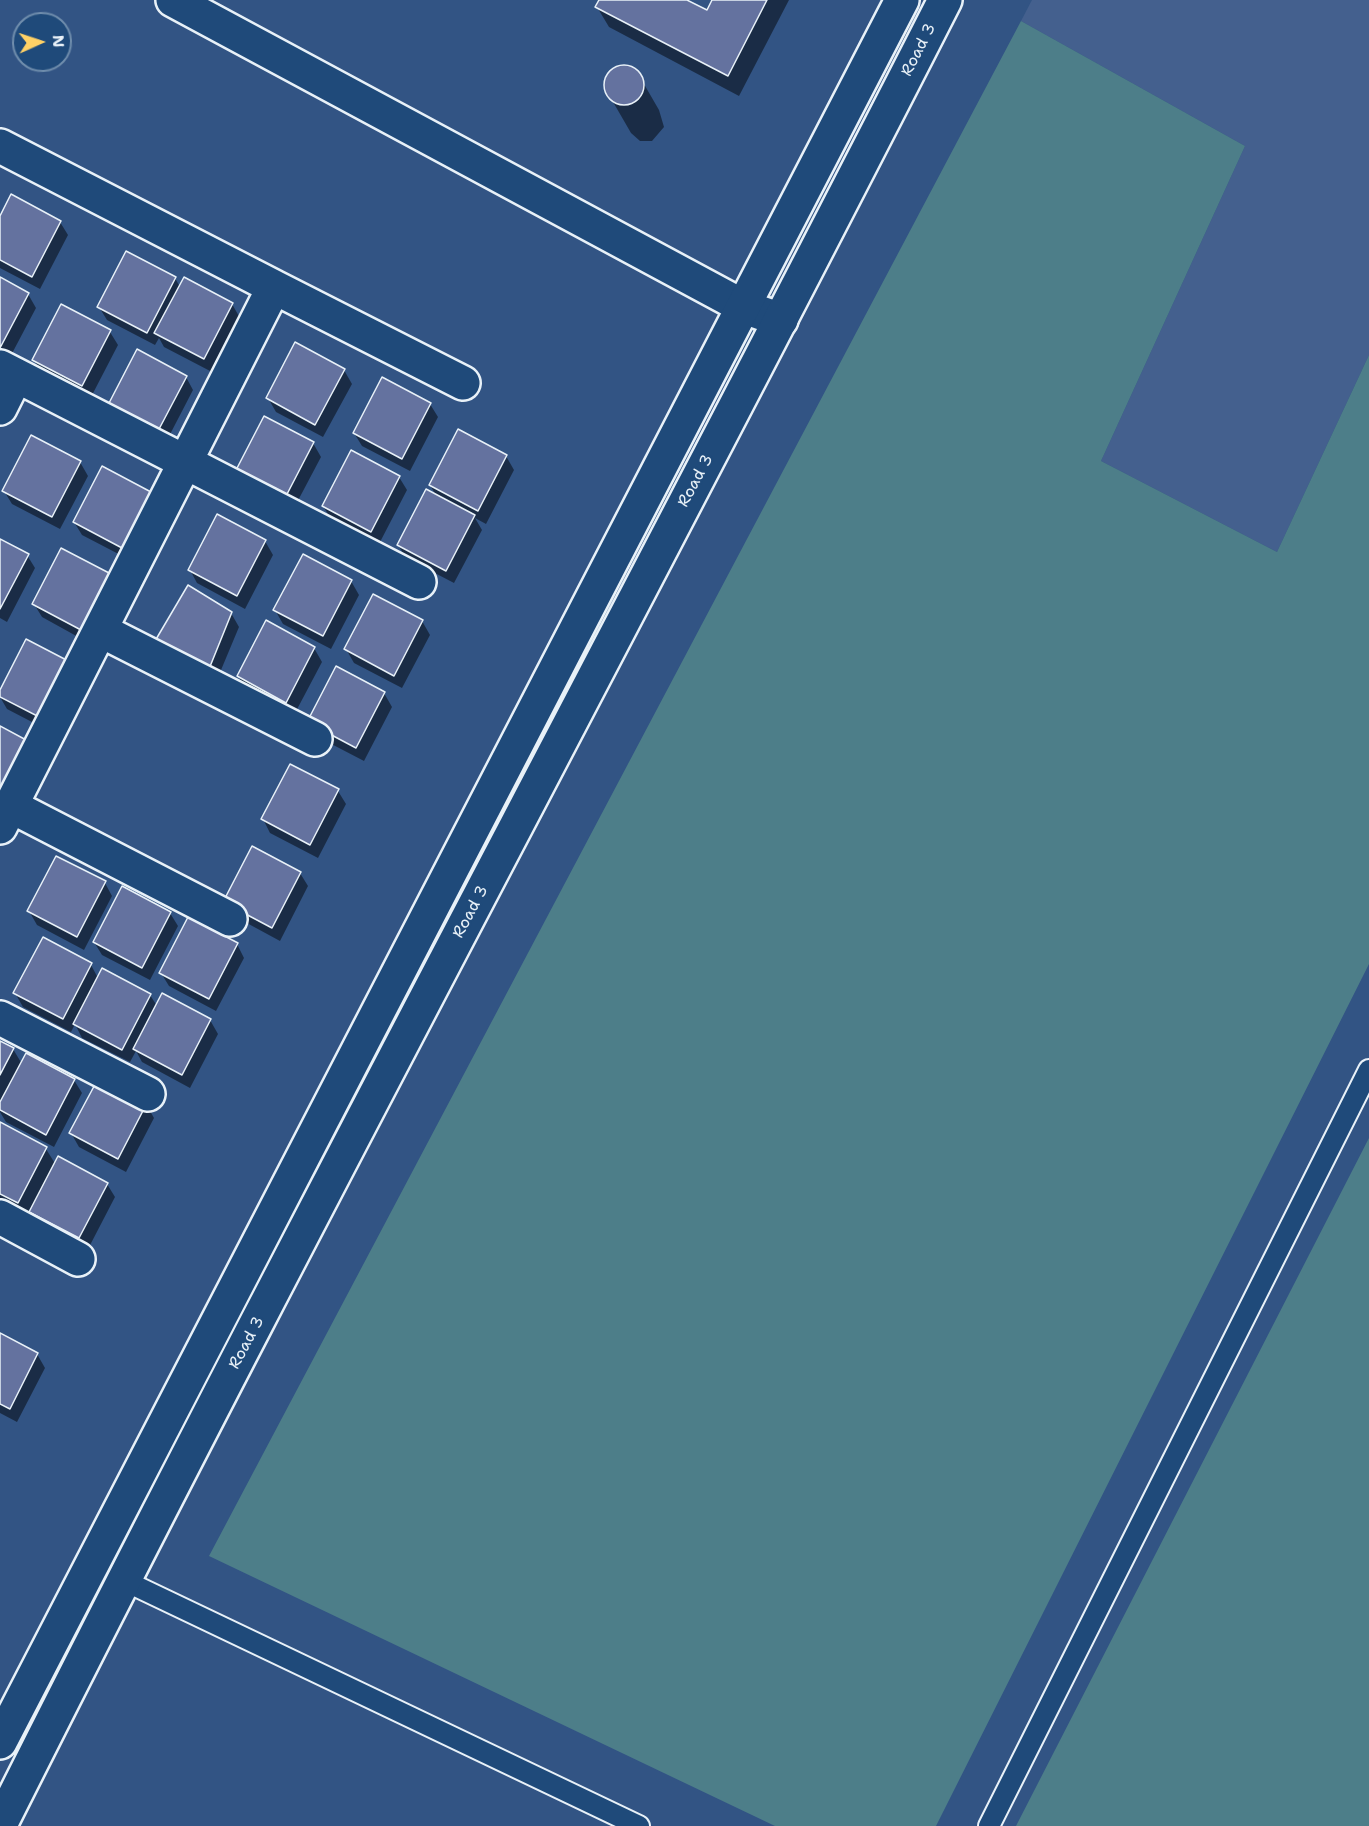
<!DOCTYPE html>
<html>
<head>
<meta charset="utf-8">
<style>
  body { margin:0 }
  #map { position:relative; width:1369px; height:1826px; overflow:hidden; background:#325484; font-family:"Shantell Sans",sans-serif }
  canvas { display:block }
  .north { position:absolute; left:12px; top:12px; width:60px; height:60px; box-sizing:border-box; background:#1f4a7a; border:2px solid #6f8dac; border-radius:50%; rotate:87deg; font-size:16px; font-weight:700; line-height:24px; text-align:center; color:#e8f1f8 }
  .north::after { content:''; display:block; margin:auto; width:21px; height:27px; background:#ffd166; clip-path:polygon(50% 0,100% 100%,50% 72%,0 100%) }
</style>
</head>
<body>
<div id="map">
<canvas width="1369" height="1826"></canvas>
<div class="north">N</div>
</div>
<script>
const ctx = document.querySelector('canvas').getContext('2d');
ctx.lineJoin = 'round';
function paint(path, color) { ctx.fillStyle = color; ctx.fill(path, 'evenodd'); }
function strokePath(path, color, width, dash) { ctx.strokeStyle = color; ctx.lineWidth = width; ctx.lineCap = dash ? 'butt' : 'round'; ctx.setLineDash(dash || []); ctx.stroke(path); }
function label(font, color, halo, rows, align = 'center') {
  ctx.font = font + ' "Shantell Sans",sans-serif'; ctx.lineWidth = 4.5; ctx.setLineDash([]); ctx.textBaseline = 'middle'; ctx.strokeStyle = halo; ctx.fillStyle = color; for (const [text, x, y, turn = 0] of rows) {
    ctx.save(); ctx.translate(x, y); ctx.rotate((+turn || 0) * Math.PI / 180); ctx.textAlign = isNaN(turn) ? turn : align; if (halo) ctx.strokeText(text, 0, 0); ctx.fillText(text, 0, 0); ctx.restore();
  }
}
paint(new Path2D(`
  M1032,0H1369V355L1277,552L1101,461L1245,146L1021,21Z`), '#44608e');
paint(new Path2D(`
  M1021,21L1245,146L1101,461L1277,552L1369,355V964L936,1826H775L209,1556Z
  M1369,1138V1826H1016Z`), '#4d7e89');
paint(new Path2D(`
  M600,0H684L707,12L713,0H789L739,96L609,27L597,7Z
  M626,66L637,72L659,110L664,127L652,141H640L631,133L609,95L606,78L614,69Z
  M0,219L60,222L68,235L40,289L0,268Z
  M175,278L180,287L232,304L240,318L212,372L164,347L159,338L155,345L107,320L99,307Z
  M0,279L28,294L36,308L8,361L0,357Z
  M110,332L118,345L90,399L42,373L34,360Z
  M344,370L352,384L323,437L276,412L268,398Z
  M186,377L193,390L165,444L118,419Z
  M430,404L438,417L410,471L362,446L354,433Z
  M313,443L321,457L293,510L245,486Z
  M506,456L514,470L486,524L475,518L482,530L454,583L406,558L398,545L437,497L430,485Z
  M80,462L88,476L60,529L12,504L4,491Z
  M399,477L407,490L379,544L331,519L323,506Z
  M150,493L158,507L130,560L82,535L74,522Z
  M0,540L27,555L35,568L7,622L0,618Z
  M265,541L273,555L245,609L197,583L190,570Z
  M110,575L89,643L42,617L34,604Z
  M351,581L359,595L331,649L283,624L275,610Z
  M231,613L239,627L216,682L157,641Z
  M422,621L430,635L402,688L354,663L346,649Z
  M314,648L322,662L294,715L246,690L238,676Z
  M83,680L55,734L7,709L0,697V693Z
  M384,693L392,707L364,761L316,736Z
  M290,766L338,791L346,804L318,858L270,833L263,819Z
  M300,873L308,886L280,941L232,915Z
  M105,883L112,896L84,950L37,925L29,911Z
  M170,913L178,926L150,980L102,955L94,942Z
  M237,944L244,958L216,1011L169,986L161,973Z
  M91,965L98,978L150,995L157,1006L162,995L210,1020L218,1034L190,1088L142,1062L136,1051L130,1062L82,1038L75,1024L71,1032L23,1007L15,993Z
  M0,1043L13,1049L22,1064L74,1080L82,1093L54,1147L6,1122L0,1112Z
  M146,1104L154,1118L126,1172L79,1147L71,1133Z
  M0,1124L46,1149L56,1165L107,1184L115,1197L87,1251L39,1226L30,1209L26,1216L0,1202Z
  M0,1335L37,1354L45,1368L17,1422L0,1413Z`), '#0007');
const building = new Path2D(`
  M599,0H687L707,10L712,0H767L728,76L595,7Z
  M604 85a20 20 0 1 1 40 0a20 20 0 1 1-40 0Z
  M11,194L61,221L32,277L0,260V216Z
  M126,251L176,277L147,333L97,307Z
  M0,277L29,293L0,348Z
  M184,277L233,303L204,359L154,333Z
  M61,304L111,330L82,386L32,360Z
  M295,342L345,369L315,425L266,398Z
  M137,349L187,376L158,431L108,405Z
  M382,377L431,403L402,459L353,433Z
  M264,416L314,442L285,498L235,472Z
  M458,429L507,455L478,511L429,485Z
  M31,435L81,461L52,517L2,491Z
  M351,450L400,476L371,532L322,506Z
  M102,466L151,492L122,548L73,522Z
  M426,489L475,515L446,571L397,545Z
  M217,514L266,540L237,596L188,570Z
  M0,539L29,554L0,609Z
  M61,548L111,574L81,630L32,604Z
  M303,554L352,580L323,636L273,610Z
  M188,585L232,612L209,669L155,641Z
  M373,594L423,620L394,676L344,649Z
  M266,620L315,647L286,703L237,676Z
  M26,639L76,665L47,721L0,697V690Z
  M336,666L385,692L356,748L307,722Z
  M0,726L28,741L0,795Z
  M290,764L339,789L310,845L261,819Z
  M252,846L301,872L272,928L223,902Z
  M56,856L106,881L77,937L27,911Z
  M122,886L171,912L142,968L93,942Z
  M188,917L238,943L209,999L159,973Z
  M43,937L92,963L63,1019L13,993Z
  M102,968L151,994L122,1050L73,1024Z
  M162,993L211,1019L182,1075L133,1049Z
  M0,1041L14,1048L0,1075Z
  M26,1053L75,1079L46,1135L0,1110V1102Z
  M99,1077L147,1103L118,1159L69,1133Z
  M0,1122L47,1147L18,1203L0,1194Z
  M58,1156L108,1183L79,1238L29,1212Z
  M0,1333L38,1353L10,1409L0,1404Z`);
paint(building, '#64729f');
strokePath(building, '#e8f1f8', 1.5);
const lane = new Path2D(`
  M123,1580L639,1826
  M989,1826L1369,1070`);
const street = new Path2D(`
  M173,0L744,307L781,320
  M0,146L274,287
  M0,367L419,582
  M0,408L16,376
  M100,630L315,739
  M11,806L230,919
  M0,827L274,287L463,383
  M0,1018L148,1094
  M0,1217L78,1259`);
const secondary = new Path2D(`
  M0,1742L902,0
  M0,1825C307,1213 634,611 945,0`);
strokePath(lane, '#e8f1f8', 24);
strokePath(street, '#e8f1f8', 38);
strokePath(secondary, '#e8f1f8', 38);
strokePath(lane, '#1f4a7a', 20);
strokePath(street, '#1f4a7a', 33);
strokePath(secondary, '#1f4a7a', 33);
label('16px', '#e8f1f8', '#1f4a7a', [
  ["Road 3",919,50,-63],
  ["Road 3",696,481,-62],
  ["Road 3",471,912,-62],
  ["Road 3",247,1343,-62]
]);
</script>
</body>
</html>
